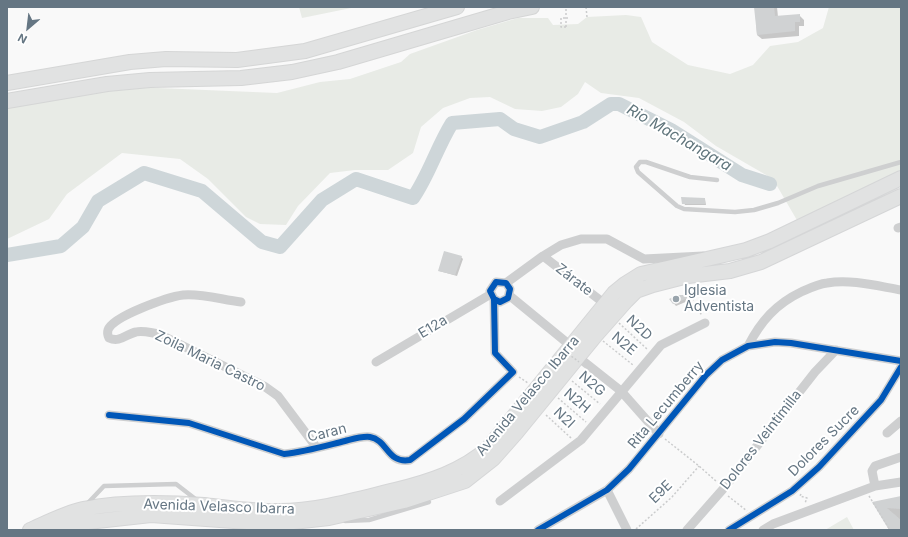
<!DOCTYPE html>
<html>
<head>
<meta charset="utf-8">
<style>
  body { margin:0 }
  #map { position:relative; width:908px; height:537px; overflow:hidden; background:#f9f9f9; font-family:Inter,sans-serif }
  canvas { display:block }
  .frame { position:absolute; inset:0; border:8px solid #657683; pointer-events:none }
  .north { position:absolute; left:8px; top:8px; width:40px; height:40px; -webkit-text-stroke:3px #fff; paint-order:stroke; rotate:208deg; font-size:11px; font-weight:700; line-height:16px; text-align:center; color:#657683 }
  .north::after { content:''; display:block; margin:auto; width:14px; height:18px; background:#657683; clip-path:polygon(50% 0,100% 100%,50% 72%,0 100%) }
</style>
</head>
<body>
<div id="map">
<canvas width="908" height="537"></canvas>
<div class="frame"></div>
<div class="north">N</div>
</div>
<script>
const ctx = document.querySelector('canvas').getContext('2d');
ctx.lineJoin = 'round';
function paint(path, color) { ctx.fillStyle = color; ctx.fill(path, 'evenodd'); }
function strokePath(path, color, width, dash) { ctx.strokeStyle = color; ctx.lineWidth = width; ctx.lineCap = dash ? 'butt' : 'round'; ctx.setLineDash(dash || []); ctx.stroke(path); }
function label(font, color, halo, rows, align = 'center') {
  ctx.font = font + ' Inter,sans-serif'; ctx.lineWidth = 4; ctx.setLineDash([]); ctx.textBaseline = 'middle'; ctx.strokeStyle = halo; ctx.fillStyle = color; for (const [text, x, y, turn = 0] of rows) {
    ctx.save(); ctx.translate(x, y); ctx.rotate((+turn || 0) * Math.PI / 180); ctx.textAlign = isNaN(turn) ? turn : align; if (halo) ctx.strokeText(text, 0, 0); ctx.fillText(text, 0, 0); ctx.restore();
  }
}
paint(new Path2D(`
  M299,7H356L302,18Z
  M829,7H901V171L798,222L773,179L716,146L684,122L639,98L601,93L585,82L578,94L561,107L542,111L515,109L490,97L470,98L443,108L421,127L413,153L388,170H355L330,173L298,206L286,225L260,224L246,217L208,179L180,159L122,153L67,194L49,219L7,239V108L134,87L277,93L320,82L350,79L401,62L410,54L477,30L518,18H548L553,25L578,24L587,17L626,15L641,17L652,42L688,65L730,74L753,65L770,46L798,42L823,28Z
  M847,517L854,530H825Z`), '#e8ebe6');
paint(new Path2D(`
  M755,7H777L778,17L799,15L804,20V26H799V36L762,39L757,35Z
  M682,198L705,199L706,205H685Z
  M461,257L463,259L457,276L439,271Z
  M692,296L695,298L676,306L670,299Z
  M901,497V530H890L874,503Z`), '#0003');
strokePath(new Path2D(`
  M7,255L61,246L83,227L98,201L144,173L202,191L262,242L280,247L322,200L356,179L413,198C429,175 437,147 452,123L500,119L514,129L540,137L583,122L611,104H619L671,130L742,175L770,184`), '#ced6d9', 14);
paint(new Path2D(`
  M754,7H774L775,16L800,14V22H795V31L757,35Z
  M681,197L705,198V204H682Z
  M444,251L462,256L455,275L438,271Z
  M677,295H693V296L673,304L669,299Z
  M901,496V509L887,508L901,520V530H889L872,502Z`), '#d0d2d3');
const primary = new Path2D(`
  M30,530C46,523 65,513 83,509C122,501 165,502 204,505C229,508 254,512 279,511C318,511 358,499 395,490C428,482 463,471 488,448L614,293L625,284L641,274L746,250L770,241L901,178
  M56,530L88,522L151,515L275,524L329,518L404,501L465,481L493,459L516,433L596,335L626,301L636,291L653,285L688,276L730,271L761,262L901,196`);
const trunk = new Path2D(`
  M7,83L130,62L166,59L237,60L305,51L457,7
  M7,101L107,84L150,80L241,78L292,72L338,62L508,12L532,7`);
strokePath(primary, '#d5d6d7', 16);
strokePath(trunk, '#d5d6d6', 16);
strokePath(new Path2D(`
  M586,7L587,17
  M566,27H561V18H568
  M690,287L691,295L702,316
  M619,323L647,349
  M603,341L633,365
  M519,377L528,383
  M572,381L600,404
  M558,398L586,422
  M546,415L571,438
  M665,439L699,466L717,482
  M801,494L800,496L807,498L805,503
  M728,496L747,511
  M869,496L890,530
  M636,529L672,497L699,466`), '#cbcccd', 1.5, [2, 2]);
strokePath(new Path2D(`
  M717,180L690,177L646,162H640L636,167L638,172L677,206L684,209L735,212L754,210L778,203L818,186L901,162
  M87,504L104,486L176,484L198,501
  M345,521L369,520L429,502`), '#cecfd0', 4.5);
strokePath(new Path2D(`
  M898,228L901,227
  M543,256L605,304
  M506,283L543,256L561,245L581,239H607L644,259L703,256
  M510,296L571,346
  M241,302C223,300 201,293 183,295C168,297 113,316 108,330C107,333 108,336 109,338C120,343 126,334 136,332C143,330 151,333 159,334L264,386L278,396L317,448
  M748,346C761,321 776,304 801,292C810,288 818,284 827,283C851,279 877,286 901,290
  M578,357L621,391L659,434
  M376,362L491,294
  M109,415L189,423L284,454C305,452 325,446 345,441C353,439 362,436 370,437C388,440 387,464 410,460L464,419L513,372L495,353L494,299L490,291L496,282L506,283L510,289L508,298L500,302L494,299
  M887,433L901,421
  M875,486L872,471L875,466L901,457
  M607,490L627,530
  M500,501L581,440L661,345L705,323
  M538,530L607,490L629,469L706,375L722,360L748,346L775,342L791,343L901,361
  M687,530L724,488L815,372L836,350
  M729,530L792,491L819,467L881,400L901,367
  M763,530L773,524L875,486L901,482`), '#cecfd0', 9);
strokePath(primary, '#e1e2e2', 14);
strokePath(trunk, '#e1e2e2', 14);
strokePath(new Path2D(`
  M566,27V7
  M562,349L579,362`), '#cbcccd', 1.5, [2, 2]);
strokePath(new Path2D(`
  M109,415L189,423L284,454C305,452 325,446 345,441C353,439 362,436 370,437C388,440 387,464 410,460L464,419L513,372L495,353L494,299L490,291L496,282L506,283L510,289L508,298L500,302L494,299
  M538,530L607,490L629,469L706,375L722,360L748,346L775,342L791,343L901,361
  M729,530L792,491L819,467L881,400L901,367`), '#0057b8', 6);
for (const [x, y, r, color] of [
  [676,299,4,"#99a4ac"]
]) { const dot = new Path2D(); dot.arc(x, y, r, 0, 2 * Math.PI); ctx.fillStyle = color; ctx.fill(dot); strokePath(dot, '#fff', 1.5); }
label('14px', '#657683', '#fff', [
  ["Zárate",574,280,38],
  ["E12a",433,327,-31],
  ["N2D",639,328,43],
  ["N2E",624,344,39],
  ["Zoila Maria Castro",210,361,26],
  ["N2G",592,384,41],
  ["Avenida Velasco Ibarra",528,396,-50],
  ["N2H",577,401,40],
  ["Rita Lecumberry",666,405,-50],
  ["N2I",564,418,43],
  ["Caran",327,433,-14],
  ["Dolores Veintimilla",761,440,-52],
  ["Dolores Sucre",824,441,-45],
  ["E9E",661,492,-44],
  ["Avenida Velasco Ibarra",219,507,2]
]);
label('14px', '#657683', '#fff', [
  ["Iglesia",684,291],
  ["Adventista",684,307]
], 'left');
label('italic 15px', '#60757c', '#fff', [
  ["Rio Machangara",679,138,30]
]);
</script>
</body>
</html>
